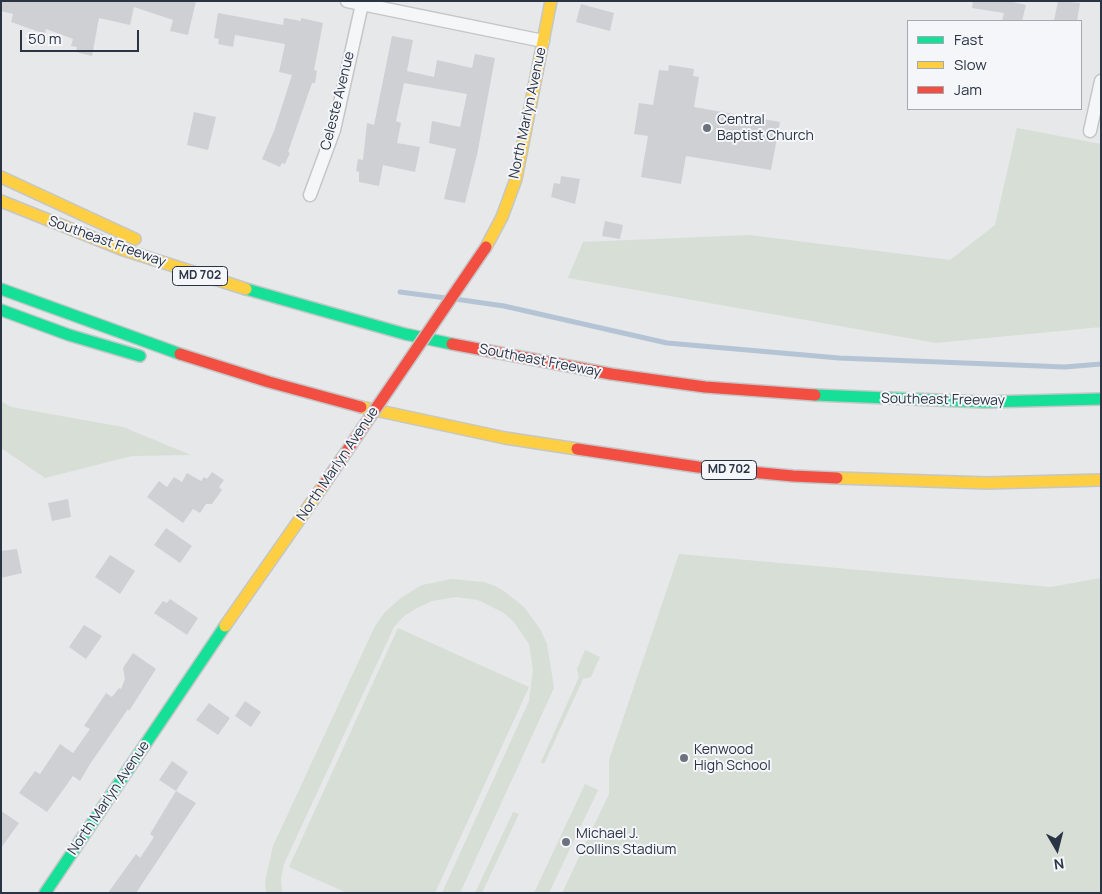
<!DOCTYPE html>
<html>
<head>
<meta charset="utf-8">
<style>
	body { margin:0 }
	#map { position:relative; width:1102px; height:894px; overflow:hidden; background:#e6e8ea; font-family:Manrope,sans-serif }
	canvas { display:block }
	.frame { position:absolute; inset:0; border:2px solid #2b3445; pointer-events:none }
	.legend { position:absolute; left:907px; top:20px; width:175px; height:90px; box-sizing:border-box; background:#f4f6f9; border:1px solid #a4a8b1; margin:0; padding:6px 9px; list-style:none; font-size:15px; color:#2b3445 }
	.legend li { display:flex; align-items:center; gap:10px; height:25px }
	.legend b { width:25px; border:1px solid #a4a8b1 }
	.north { position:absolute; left:1032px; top:824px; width:50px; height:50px; -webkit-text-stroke:4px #f4f6f9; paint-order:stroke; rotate:172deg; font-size:14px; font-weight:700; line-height:20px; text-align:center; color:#2b3445 }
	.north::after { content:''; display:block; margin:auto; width:18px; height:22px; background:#2b3445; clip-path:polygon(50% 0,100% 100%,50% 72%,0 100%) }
	.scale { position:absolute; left:20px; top:30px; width:119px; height:22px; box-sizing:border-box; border:2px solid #2b3445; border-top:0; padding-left:6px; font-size:15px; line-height:18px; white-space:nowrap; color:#2b3445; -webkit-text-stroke:4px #f4f6f9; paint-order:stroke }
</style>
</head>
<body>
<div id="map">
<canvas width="1102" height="894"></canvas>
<div class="frame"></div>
<ul class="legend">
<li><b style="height:6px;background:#16e098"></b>Fast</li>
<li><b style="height:6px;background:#ffcf43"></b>Slow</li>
<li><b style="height:6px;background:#f24e42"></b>Jam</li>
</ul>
<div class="north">N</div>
<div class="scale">50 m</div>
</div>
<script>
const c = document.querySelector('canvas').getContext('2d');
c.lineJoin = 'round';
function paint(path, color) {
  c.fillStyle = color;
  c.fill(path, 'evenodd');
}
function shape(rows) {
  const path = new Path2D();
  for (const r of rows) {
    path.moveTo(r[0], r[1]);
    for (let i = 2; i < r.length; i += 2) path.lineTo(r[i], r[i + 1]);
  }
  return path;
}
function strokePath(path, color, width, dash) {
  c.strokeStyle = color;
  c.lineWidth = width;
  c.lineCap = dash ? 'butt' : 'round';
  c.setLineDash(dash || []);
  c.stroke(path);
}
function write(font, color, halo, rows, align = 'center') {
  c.font = font + ' Manrope,sans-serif';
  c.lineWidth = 4;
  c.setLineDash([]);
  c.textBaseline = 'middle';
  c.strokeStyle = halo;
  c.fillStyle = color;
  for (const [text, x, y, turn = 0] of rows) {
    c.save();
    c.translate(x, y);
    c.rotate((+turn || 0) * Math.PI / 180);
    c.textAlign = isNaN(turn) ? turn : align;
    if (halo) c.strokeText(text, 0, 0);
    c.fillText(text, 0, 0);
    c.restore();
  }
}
paint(shape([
	[1017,128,1101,144,1101,327,936,343,568,278,583,242,749,235,950,260,995,225],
	[1,401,11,407,123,427,191,455,132,456,45,478,1,448],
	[679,554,1051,587,1101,578,1101,893,562,893,609,794,609,760],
	[452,579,484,582,495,586,504,591,524,607,540,629,547,644,554,688,460,893,442,893,529,701,533,670,529,644,514,622,504,613,478,600,456,597,432,601,417,608,404,616,394,627,284,864,281,879,282,893,266,893,265,882,273,846,375,626,385,612,402,597,422,585],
	[398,628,529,687,435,893,347,893,289,867],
	[585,650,600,657,591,677,583,679,544,764,541,762,579,677,577,669],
	[585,784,598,790,549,893,534,893],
	[513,812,519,814,482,893,475,893]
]), '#d6ded6');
strokePath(shape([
	[400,292,446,298],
	[455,299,504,306,667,343,839,358,1065,367,1101,364]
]), '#b4c4d5', 5);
paint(shape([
	[1,1,196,1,188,35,170,31,173,20,134,7,130,25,99,18,92,56,76,52,77,47,71,46,73,39,46,29,45,34,11,22,13,14,1,11],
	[973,1,1008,1,1026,5,1022,21,1002,21,1004,13,972,8],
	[1058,1,1080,3,1077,21,1054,21],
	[581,4,614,13,610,31,576,22],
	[218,13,283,25,284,18,301,21,301,18,323,23,314,70,317,71,315,83,312,83,288,152,290,153,285,164,282,163,280,167,262,159,274,131,292,75,279,72,285,44,235,35,233,47,218,44,219,39,214,38],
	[392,36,413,40,407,71,434,77,437,60,472,68,475,54,495,58,477,155,465,203,444,199,456,149,429,143,432,121,460,127,467,94,404,83,396,121,401,123,397,143,420,147,415,172,383,165,379,186,359,182,359,172,356,171,358,159,363,160,367,123,374,125],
	[669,65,694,69,693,76,699,77,694,107,780,122,771,170,686,156,681,184,641,177,648,136,634,134,639,103,653,105,659,70,668,71],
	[194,112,216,117,208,150,187,145],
	[561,176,580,179,575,204,551,197,554,183,560,184],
	[605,221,623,225,620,239,602,236],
	[212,472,224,480,219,487,222,490,212,504,206,504,200,513,193,509,183,523,147,497,159,481,167,487,174,477,182,482,187,473,201,481,204,477,207,479],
	[68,499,71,517,52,521,48,503],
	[166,528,192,546,180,563,154,545],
	[17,549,22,573,1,578,1,551],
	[110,555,135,571,120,594,95,577],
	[170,599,198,618,187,635,154,613,163,601,167,603],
	[84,625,102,636,86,659,69,647],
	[133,653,156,669,129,711,128,709,90,764,80,781,73,776,47,812,19,793,35,771,40,774,60,744,73,753,90,729,84,726,106,693,112,697,119,688,121,689,125,679,123,668],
	[245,701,261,712,251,727,235,716],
	[209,703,230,718,218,735,196,720],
	[172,761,188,772,176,791,159,780],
	[176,791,196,803,136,893,108,893,136,854,140,858,154,837,150,834],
	[1,811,19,823,1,848]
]), '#ced0d3');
const street = shape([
	[347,1,543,41],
	[1090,131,1101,81],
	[310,195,334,130,362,4]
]);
const fast = shape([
	[1,289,180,354],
	[246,289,405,334,452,344],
	[1,310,69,335,140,356],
	[815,395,985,402,1101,399],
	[45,893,225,626]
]);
const slow = shape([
	[1,177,135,239],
	[1,201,121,249,246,289],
	[486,247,502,217,516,179,551,1],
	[361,407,505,438,577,449],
	[837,478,987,483,1101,480],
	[225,626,323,486]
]);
const jam = shape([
	[452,344,611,374,705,387,815,395],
	[180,354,269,382,361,407],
	[577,449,698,467,793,476,837,478]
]);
strokePath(street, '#c4c6c8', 15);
strokePath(fast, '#c4c6c8', 14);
strokePath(slow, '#c4c6c8', 14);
strokePath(jam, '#c4c6c8', 14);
strokePath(street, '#f5f6f7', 12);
strokePath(fast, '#16e098', 11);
strokePath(slow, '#ffcf43', 11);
strokePath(jam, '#f24e42', 11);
const jamBridge = shape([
	[323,486,486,247]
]);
strokePath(jamBridge, '#c4c6c8', 14, []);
strokePath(jamBridge, '#f24e42', 11);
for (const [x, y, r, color] of [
	[707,128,5,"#6c737f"],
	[684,758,5,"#6c737f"],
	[566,842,5,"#6c737f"]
]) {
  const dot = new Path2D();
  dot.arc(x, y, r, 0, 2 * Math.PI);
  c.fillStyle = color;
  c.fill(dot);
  strokePath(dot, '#f4f6f9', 2);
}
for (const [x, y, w] of [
	[200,276,55],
	[729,470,55]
]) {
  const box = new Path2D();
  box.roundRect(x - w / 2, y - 9.5, w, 19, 4);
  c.fillStyle = '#f4f6f9';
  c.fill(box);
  strokePath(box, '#2b3445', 1);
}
write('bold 12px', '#2b3445', null, [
	["MD 702",200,276],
	["MD 702",729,470]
]);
write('14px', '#2b3445', '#f4f6f9', [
	["Celeste Avenue",338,101,-76],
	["North Marlyn Avenue",528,113,-78],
	["Southeast Freeway",107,242,20],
	["Southeast Freeway",540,361,11],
	["Southeast Freeway",943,400,1],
	["North Marlyn Avenue",338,464,-56],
	["North Marlyn Avenue",109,798,-56]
]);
write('14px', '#2b3445', '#f4f6f9', [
	["Central",717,120],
	["Baptist Church",717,136],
	["Kenwood",694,750],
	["High School",694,766],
	["Michael J.",576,834],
	["Collins Stadium",576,850]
], 'left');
</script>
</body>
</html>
